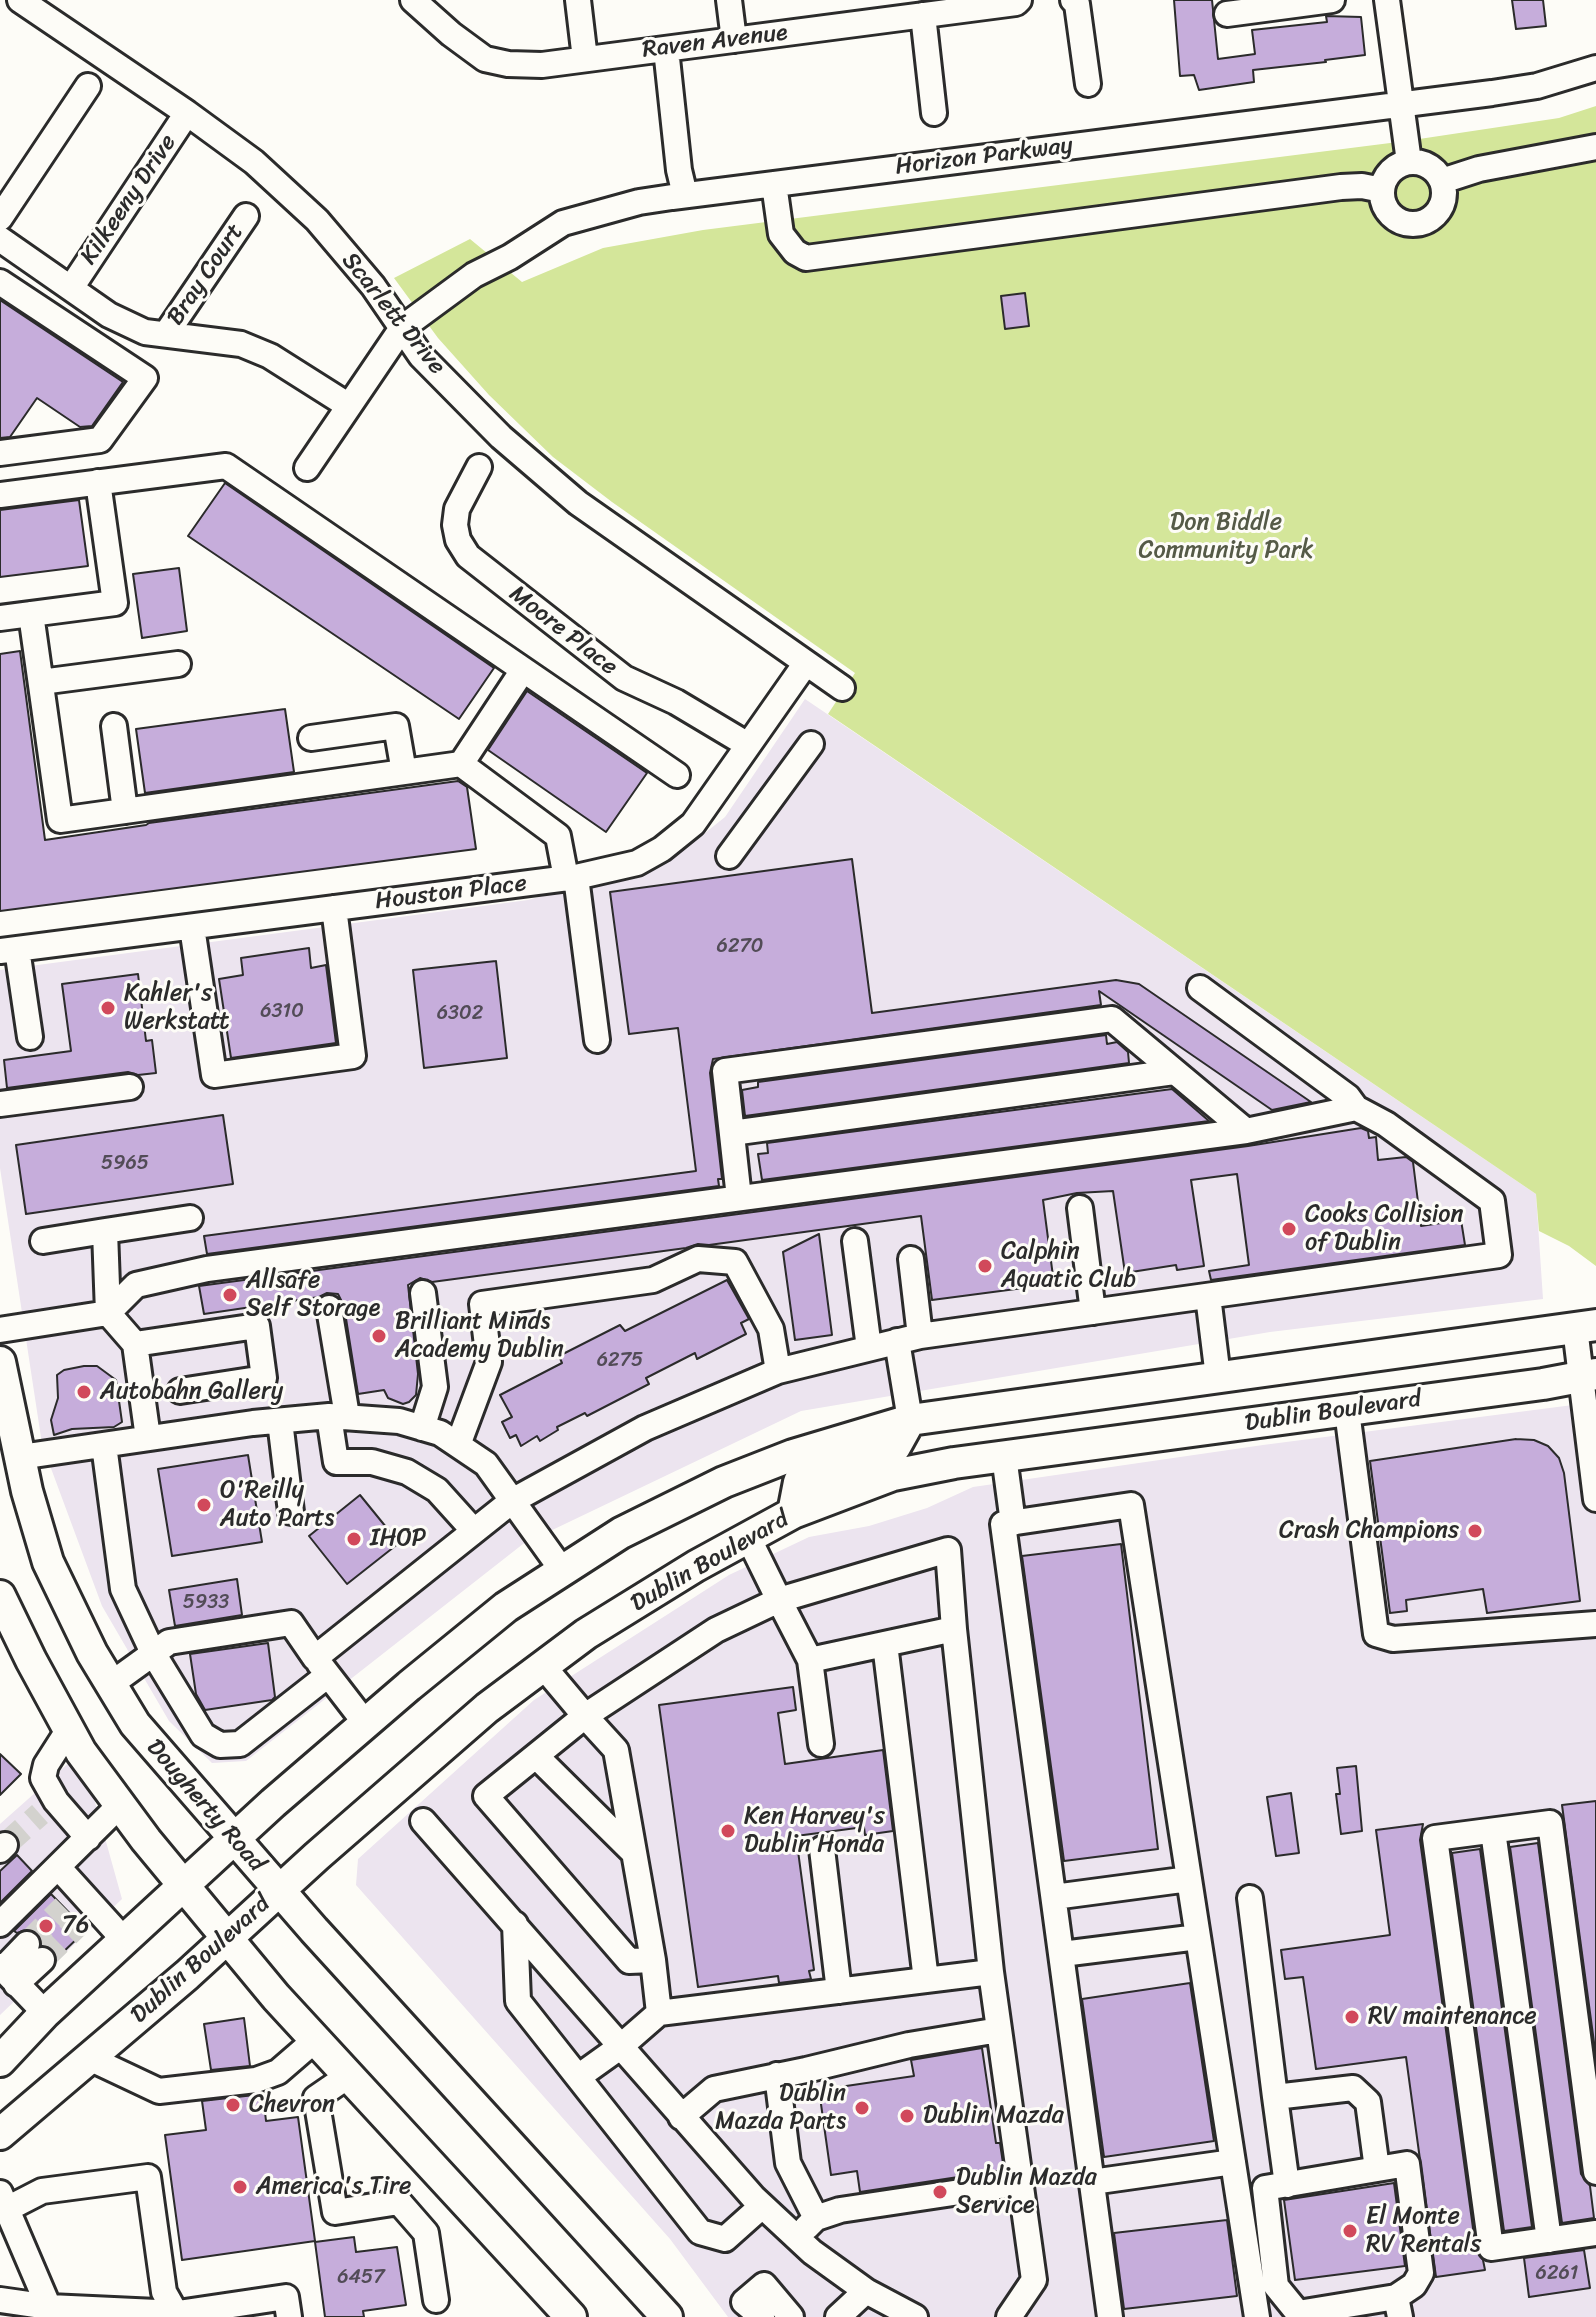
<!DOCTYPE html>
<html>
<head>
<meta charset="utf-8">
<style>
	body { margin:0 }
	canvas { display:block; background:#fdfcf7 }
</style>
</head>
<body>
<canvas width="1596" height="2317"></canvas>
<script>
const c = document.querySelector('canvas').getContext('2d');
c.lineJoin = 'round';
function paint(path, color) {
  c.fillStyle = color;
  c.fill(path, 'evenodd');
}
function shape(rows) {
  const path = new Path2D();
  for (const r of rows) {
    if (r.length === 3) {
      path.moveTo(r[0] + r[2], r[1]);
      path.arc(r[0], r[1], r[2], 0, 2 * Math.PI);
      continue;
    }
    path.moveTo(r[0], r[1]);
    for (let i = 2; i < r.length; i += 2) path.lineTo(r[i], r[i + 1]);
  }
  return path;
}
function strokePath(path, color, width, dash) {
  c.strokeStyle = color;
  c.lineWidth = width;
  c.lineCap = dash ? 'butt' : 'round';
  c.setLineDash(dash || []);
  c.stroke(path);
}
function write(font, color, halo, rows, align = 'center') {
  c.font = font + ' Sriracha,sans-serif';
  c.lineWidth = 6;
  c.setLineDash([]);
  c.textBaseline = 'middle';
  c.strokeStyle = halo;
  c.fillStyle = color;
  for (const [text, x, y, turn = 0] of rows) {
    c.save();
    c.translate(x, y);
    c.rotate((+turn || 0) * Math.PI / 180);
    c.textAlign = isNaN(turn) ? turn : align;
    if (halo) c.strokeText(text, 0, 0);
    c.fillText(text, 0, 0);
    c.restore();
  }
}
paint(shape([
	[805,699,1536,1194,1543,1299,1270,1332,801,1411,523,1544,246,1761,212,1763,169,1721,102,1606,42,1444,0,1168,0,970,528,900,670,861,725,817],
	[1596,1402,1596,2317,728,2317,670,2239,356,1885,358,1859,534,1700,729,1575,809,1537,869,1526,927,1508,973,1487,1263,1445],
	[81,1752,122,1899,0,2015,0,1824]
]), '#ece4ef');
paint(shape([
	[1596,106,1596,1266,1569,1246,1539,1231,1536,1194,828,714,855,673,612,502,553,457,489,395,438,338,394,278,470,239,522,282,603,248,703,230,1406,141,1559,118]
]), '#d4e69a');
const building = shape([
	[1174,0,1212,0,1218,59,1255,54,1252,30,1327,22,1326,16,1361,17,1365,55,1325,60,1326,62,1253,70,1254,82,1199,90,1194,75,1180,76,1174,0],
	[1512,0,1543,0,1546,26,1516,29,1512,0],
	[1025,293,1029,326,1005,329,1001,296,1025,293],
	[0,300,123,382,92,426,80,427,37,398,10,437,0,438,0,300],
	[225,483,494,668,459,719,188,536,225,483],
	[79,500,88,566,0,577,0,510,79,500],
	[179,568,187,631,142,638,133,574,179,568],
	[20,651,45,840,146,825,149,823,458,781,467,787,476,849,0,911,0,654,20,651],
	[527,691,647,773,606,832,488,750,527,691],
	[285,709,294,772,145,793,136,729,285,709],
	[852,859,872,1013,1116,980,1139,984,1311,1102,1272,1110,1099,991,1101,1005,713,1059,710,1073,722,1179,718,1179,719,1186,207,1254,204,1236,696,1171,678,1028,629,1034,610,892,852,859],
	[309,948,311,968,326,965,336,1043,231,1058,219,979,243,975,241,958,309,948],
	[496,961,507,1058,424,1068,413,970,496,961],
	[138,974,146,1041,152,1040,156,1073,138,1075,128,1072,7,1088,4,1060,71,1051,62,984,138,974],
	[1106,1035,1107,1044,1117,1042,1128,1052,1129,1063,745,1116,742,1090,758,1087,758,1082,1106,1035],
	[1172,1089,1209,1121,762,1180,758,1154,768,1153,767,1143,1172,1089],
	[223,1115,233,1184,26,1214,16,1145,223,1115],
	[1361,1128,1368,1131,1369,1138,1376,1137,1378,1160,1406,1157,1413,1162,1421,1226,1461,1220,1465,1245,1211,1280,1209,1271,1249,1265,1237,1174,1191,1180,1204,1266,1177,1270,1176,1265,1125,1273,1113,1191,1077,1193,1043,1200,1054,1284,932,1300,921,1216,709,1245,698,1244,686,1248,432,1282,420,1278,408,1285,418,1374,416,1395,409,1402,403,1404,388,1398,384,1390,358,1394,344,1306,338,1294,327,1293,319,1297,204,1314,199,1286,1248,1146,1361,1128],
	[819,1234,832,1335,795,1340,783,1252,819,1234],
	[727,1280,749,1319,741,1323,746,1334,697,1359,695,1353,646,1378,649,1384,587,1416,585,1413,557,1427,558,1430,540,1441,537,1436,521,1446,516,1435,510,1438,502,1422,512,1417,500,1395,562,1363,559,1356,620,1325,625,1331,727,1280],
	[84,1366,97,1366,116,1380,122,1422,114,1427,72,1429,54,1435,51,1420,58,1398,57,1375,64,1370,84,1366],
	[1516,1439,1534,1440,1548,1446,1559,1458,1564,1473,1580,1601,1487,1613,1483,1589,1406,1600,1407,1611,1390,1613,1370,1461,1516,1439],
	[248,1455,262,1542,172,1556,158,1469,248,1455],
	[360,1495,399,1543,347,1584,309,1536,360,1495],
	[1121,1544,1158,1849,1064,1861,1022,1556,1121,1544],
	[237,1579,242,1615,175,1626,169,1590,237,1579],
	[268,1643,275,1697,272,1700,205,1710,196,1694,190,1654,268,1643],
	[793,1687,796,1710,778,1713,785,1764,883,1750,893,1831,865,1835,864,1827,796,1836,814,1970,809,1971,811,1979,779,1983,778,1976,698,1987,659,1705,793,1687],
	[0,1754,21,1774,0,1795,0,1754],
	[1356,1766,1362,1831,1341,1834,1336,1794,1340,1794,1337,1768,1356,1766],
	[1291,1793,1299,1853,1276,1856,1267,1797,1291,1793],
	[1596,1801,1596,2057,1562,1805,1596,1801],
	[1423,1824,1420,1840,1476,2250,1483,2260,1485,2270,1436,2277,1406,2057,1316,2069,1303,1977,1285,1979,1281,1950,1390,1935,1376,1830,1423,1824],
	[1538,1843,1581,2174,1590,2186,1594,2218,1562,2223,1510,1847,1538,1843],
	[1480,1849,1532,2227,1504,2231,1452,1853,1480,1849],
	[17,1855,32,1871,0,1903,0,1871,17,1855],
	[51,1894,86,1930,57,1958,52,1949,42,1945,37,1933,30,1929,17,1933,14,1931,51,1894],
	[1190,1983,1214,2141,1104,2157,1082,1999,1190,1983],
	[244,2018,250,2066,211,2070,204,2024,244,2018],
	[982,2048,996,2143,1000,2143,1004,2170,860,2192,857,2171,831,2175,819,2090,914,2076,911,2060,982,2048],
	[263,2094,266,2121,298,2117,315,2241,182,2260,165,2135,206,2130,202,2101,263,2094],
	[1394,2183,1405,2266,1295,2280,1284,2200,1394,2183],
	[1227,2220,1237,2296,1124,2309,1114,2233,1227,2220],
	[354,2237,356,2252,397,2247,406,2305,363,2311,364,2317,325,2317,315,2242,354,2237],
	[1584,2250,1590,2288,1529,2297,1524,2258,1584,2250]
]);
paint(building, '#c6addb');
strokePath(building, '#2b2b2b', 2);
strokePath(shape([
	[5,1845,40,1814],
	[27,1944,64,1907],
	[42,1960,80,1923]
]), '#d3d2ce', 24, [24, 12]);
const minor = shape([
	[20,0,187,113,254,162,317,220,373,286,421,356,501,437,578,503,842,688],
	[413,0,451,34,485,59,508,64,542,65,1016,3,1019,0],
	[578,0,585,59],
	[729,0,734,40],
	[1073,0,1077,4,1088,84],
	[1387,0,1409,162],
	[1227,14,1332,0],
	[923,15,934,113],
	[666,49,679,170,685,195],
	[1413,193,31],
	[1442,181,1479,169,1596,147],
	[774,184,781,234,795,252,806,258,1341,187,1362,186,1382,190],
	[0,218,88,86],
	[0,239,109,315,145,332,241,344,270,356,349,406],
	[0,282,145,378,100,440,0,453],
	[71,288,187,113],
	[166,334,246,216],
	[479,467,457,509,455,525,458,540,468,556,624,678,676,702,748,745],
	[307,468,402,328,474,275,510,257,563,223,639,202,672,197,1492,93,1537,86,1596,68],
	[0,495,226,466,677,775],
	[31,614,60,820,404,772,396,726,311,738],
	[0,618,115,603,98,482],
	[41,682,178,664],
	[114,726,125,811],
	[461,764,523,670],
	[404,772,461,764,558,836,566,878],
	[729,856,811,744],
	[576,877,597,1040],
	[192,927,214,1075,353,1056,334,908],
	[17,949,30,1037],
	[0,951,576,877,637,863,662,849,693,824,806,663],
	[1200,988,1348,1097,1356,1108],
	[0,1104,130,1087],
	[732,1133,1174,1072],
	[739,1198,725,1071,1112,1019,1246,1131],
	[1080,1208,1093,1312],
	[43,1241,105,1231],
	[855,1241,869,1348],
	[911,1259,920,1336],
	[1208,1296,1218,1377],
	[329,1308,347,1416],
	[108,1313,136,1285,207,1269,1246,1131,1356,1108,1386,1124,1492,1201,1499,1255,920,1336,778,1371,645,1428,512,1501,315,1658,291,1623,169,1642,111,1684],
	[1575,1328,1596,1499],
	[0,1330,108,1313],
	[897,1341,910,1420],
	[135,1344,257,1326,264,1378,180,1391],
	[1347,1411,1376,1634,1393,1639,1596,1624],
	[329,1416,336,1462,372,1462,407,1472,437,1490,474,1531],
	[280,1421,291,1512],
	[422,1428,435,1387,423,1293],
	[148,1438,135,1344,108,1313,105,1231,190,1218],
	[104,1445,123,1589,153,1653,203,1735,220,1745,240,1744,328,1675],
	[458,1445,489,1362,482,1304,653,1280,698,1259,735,1262,771,1329,778,1371],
	[1004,1456,1013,1523],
	[20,1457,253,1423,329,1416,399,1421,440,1433,486,1464,562,1570],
	[810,1660,821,1744],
	[319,1663,366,1724],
	[543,1666,585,1716,486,1796,629,1961,653,1960,616,1750,585,1716,716,1630,779,1600,948,1550,954,1629,810,1660,779,1600,748,1537],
	[69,1729,46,1765,43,1778,56,1801,88,1838],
	[536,1756,634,1853],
	[423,1821,753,2197,812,2252,866,2291,915,2317],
	[1493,1831,1549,2240],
	[822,1849,839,1991],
	[0,1850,5,1845],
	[58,1867,125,1941],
	[1054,1897,1189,1879],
	[1250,1898,1275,2097],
	[0,1924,120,1805],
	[515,1924,518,2001,700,2232,725,2239,762,2206],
	[1062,1954,1198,1937],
	[653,1960,659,2013],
	[0,1966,45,2013],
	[3,1969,27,1944],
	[991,1972,1034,2280,1009,2317],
	[926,1980,991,1972,954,1629],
	[16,1984,42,1960],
	[89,2058,159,2091,256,2080,278,2072,315,2040],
	[777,2075,788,2163,816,2218,807,2227],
	[348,2076,316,2098,335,2212,399,2202,426,2233,436,2300],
	[578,2077,620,2047,659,2013,926,1980,885,1644],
	[681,2117,714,2089,806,2070,909,2045,999,2030],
	[1596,2172,1550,1823,1435,1838,1491,2248,1596,2233],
	[1092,2182,1233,2162],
	[1287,2185,1275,2097,1353,2088,1368,2102,1377,2169],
	[0,2193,53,2317],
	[7,2209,42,2191,148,2177,164,2292,178,2317],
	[816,2218,840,2210,1020,2183],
	[0,2300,49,2307,178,2313,286,2297,289,2317],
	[1298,2313,1276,2286,1265,2188,1407,2164,1421,2273,1414,2285,1396,2297],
	[762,2317,744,2302,764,2285,791,2317],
	[838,2317,866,2291],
	[1110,2317,1003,1524,1131,1505,1257,2317],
	[1299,2317,1298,2313,1396,2297,1400,2317]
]);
const major = shape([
	[0,1362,27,1491,48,1562,92,1653,135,1724,314,1930,667,2317],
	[793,1513,799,1482,895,1447,910,1420],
	[0,1596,31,1660,81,1752,146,1840,276,1997,571,2317],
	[0,2061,45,2013,273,1803,409,1686,506,1607,621,1533,724,1482,793,1455,910,1420,1596,1325],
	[0,2134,187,1975,317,1856,487,1708,586,1634,696,1566,793,1513,893,1475,954,1463,1543,1384,1596,1374]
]);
strokePath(minor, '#2b2b2b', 30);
strokePath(major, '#2b2b2b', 36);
strokePath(minor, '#fdfcf7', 24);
strokePath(major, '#fdfcf7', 30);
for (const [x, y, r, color] of [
	[108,1008,8,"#d1495b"],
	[1289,1229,8,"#d1495b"],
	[985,1266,8,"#d1495b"],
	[230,1295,8,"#d1495b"],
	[379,1336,8,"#d1495b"],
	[84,1392,8,"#d1495b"],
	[204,1505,8,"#d1495b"],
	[1475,1531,8,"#d1495b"],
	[354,1539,8,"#d1495b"],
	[728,1831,8,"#d1495b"],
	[46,1926,8,"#d1495b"],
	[1352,2017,8,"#d1495b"],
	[233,2105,8,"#d1495b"],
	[862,2108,8,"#d1495b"],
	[907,2116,8,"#d1495b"],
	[240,2187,8,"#d1495b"],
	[940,2192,8,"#d1495b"],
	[1350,2231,8,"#d1495b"]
]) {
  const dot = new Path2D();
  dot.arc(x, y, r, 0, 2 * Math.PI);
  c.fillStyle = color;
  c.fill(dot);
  strokePath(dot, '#fdfcf7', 3);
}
write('20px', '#524c57', null, [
	["6270",740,947],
	["6310",282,1012],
	["6302",460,1014],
	["5965",125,1164],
	["6275",620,1361],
	["5933",206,1603],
	["6261",1557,2274],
	["6457",361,2278]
]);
write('24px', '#2b2b2b', '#fdfcf7', [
	["Raven Avenue",715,42,-7],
	["Horizon Parkway",984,157,-7],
	["Kilkeeny Drive",129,200,-56],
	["Bray Court",206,275,-56],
	["Scarlett Drive",393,314,51],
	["Moore Place",563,631,38],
	["Houston Place",451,893,-7],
	["Dublin Boulevard",1333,1412,-8],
	["Dublin Boulevard",710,1562,-30],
	["Dougherty Road",205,1806,49],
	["Dublin Boulevard",201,1960,-42]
]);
write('24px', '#555a47', '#fdfcf7', [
	["Don Biddle",1226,523],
	["Community Park",1226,551]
]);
write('24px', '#2b2b2b', '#fdfcf7', [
	["Kahler's",124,994],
	["Werkstatt",124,1022],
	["Cooks Collision",1305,1215],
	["of Dublin",1305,1243],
	["Calphin",1001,1252],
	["Aquatic Club",1001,1280],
	["Allsafe",246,1281],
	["Self Storage",246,1309],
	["Brilliant Minds",395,1322],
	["Academy Dublin",395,1350],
	["Autobahn Gallery",100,1392],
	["O'Reilly",220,1491],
	["Auto Parts",220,1519],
	["Crash Champions",1459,1531,"right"],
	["IHOP",370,1539],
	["Ken Harvey's",744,1817],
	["Dublin Honda",744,1845],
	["76",62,1926],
	["RV maintenance",1368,2017],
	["Dublin",846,2094,"right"],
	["Mazda Parts",846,2122,"right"],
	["Chevron",249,2105],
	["Dublin Mazda",923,2116],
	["Dublin Mazda",956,2178],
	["Service",956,2206],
	["America's Tire",256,2187],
	["El Monte",1366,2217],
	["RV Rentals",1366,2245]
], 'left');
</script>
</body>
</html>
